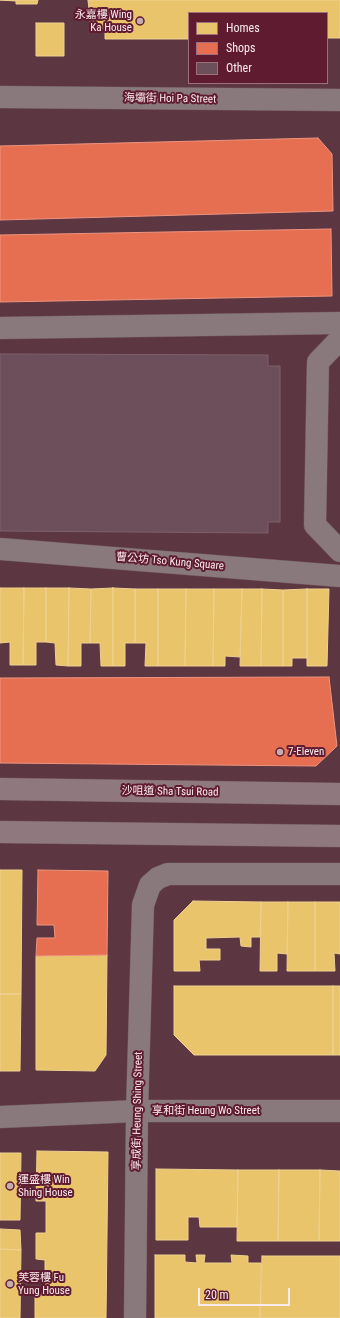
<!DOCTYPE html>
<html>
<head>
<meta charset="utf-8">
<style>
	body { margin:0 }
	#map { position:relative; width:340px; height:1318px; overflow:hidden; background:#5c3641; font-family:"Roboto Condensed",sans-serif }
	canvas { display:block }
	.legend { position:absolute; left:188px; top:12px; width:140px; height:72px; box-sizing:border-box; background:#5f1c30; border:1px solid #9e6f7c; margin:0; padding:5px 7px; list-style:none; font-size:12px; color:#fcebee }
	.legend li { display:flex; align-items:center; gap:8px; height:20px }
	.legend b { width:20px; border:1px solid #9e6f7c }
	.scale { position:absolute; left:198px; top:1288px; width:92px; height:18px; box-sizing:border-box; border:2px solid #fcebee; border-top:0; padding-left:5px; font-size:12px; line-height:14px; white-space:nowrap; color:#fcebee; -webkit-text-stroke:3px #5f1c30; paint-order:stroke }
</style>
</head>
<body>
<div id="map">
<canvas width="340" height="1318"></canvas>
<ul class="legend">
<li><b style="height:11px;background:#e9c46a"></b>Homes</li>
<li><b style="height:11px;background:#e76f51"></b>Shops</li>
<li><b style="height:11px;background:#6d4f5b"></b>Other</li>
</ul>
<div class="scale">20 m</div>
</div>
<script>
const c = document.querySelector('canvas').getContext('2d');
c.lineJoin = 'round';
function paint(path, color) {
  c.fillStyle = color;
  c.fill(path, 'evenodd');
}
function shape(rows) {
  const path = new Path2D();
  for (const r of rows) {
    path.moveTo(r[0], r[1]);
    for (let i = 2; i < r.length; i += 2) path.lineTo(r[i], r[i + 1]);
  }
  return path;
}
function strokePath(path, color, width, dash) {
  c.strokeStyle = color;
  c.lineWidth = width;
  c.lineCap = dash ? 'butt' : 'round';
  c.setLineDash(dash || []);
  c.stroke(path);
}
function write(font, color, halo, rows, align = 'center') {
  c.font = font + ' "Roboto Condensed","Noto Sans TC",sans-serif';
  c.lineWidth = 4;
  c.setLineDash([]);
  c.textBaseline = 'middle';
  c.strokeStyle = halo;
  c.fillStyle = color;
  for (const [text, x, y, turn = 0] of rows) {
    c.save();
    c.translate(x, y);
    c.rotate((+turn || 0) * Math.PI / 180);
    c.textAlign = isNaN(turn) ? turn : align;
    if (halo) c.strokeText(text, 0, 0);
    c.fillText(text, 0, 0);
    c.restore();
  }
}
const homes = shape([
	[0,0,38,0,37,4,16,4,16,1,0,0],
	[88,0,340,0,340,38,327,38,327,13,189,13,189,39,105,39,105,29,91,29,88,0],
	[36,23,64,23,64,56,36,56,36,23],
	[0,588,24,588,23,665,10,665,10,642,0,643,0,588],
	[24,588,46,588,46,642,36,642,36,665,23,665,24,588],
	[46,588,69,588,68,666,56,665,55,643,46,642,46,588],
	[69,588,91,589,90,643,81,643,81,666,68,666,69,588],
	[113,588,135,589,135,643,125,643,125,666,113,666,113,588],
	[113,588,113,666,101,666,100,643,90,643,91,589,113,588],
	[135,589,158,589,158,666,145,666,146,643,135,643,135,589],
	[158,589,186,589,185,666,158,666,158,589],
	[186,589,214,589,213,666,185,666,186,589],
	[214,589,242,589,240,657,225,656,225,666,213,666,214,589],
	[242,589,262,589,261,666,240,666,242,589],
	[262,589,283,590,283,666,261,666,262,589],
	[307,589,329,589,327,666,307,666,307,589],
	[307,589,307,658,292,658,292,666,283,666,283,590,307,589],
	[0,870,22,870,21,994,0,994,0,870],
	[193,901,261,902,260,937,251,937,251,947,241,946,240,937,206,938,206,949,220,949,220,960,199,960,200,971,174,971,174,920,193,901],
	[261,902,288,902,287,954,277,953,277,971,260,971,261,902],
	[288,902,315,902,315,971,287,971,288,902],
	[315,902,340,902,340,954,334,953,335,971,315,971,315,902],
	[107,955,106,1055,95,1071,36,1070,36,956,107,955],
	[174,986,333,986,333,1055,194,1055,174,1035,174,986],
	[333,986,340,986,340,1055,333,1055,333,986],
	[0,994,21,994,20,1071,0,1071,0,994],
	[37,1151,108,1152,106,1318,35,1318,35,1293,45,1293,45,1260,36,1259,36,1233,46,1233,46,1201,36,1201,37,1151],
	[0,1153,21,1153,20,1220,0,1220,0,1153],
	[156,1169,238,1170,237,1227,200,1227,199,1217,188,1217,188,1240,156,1240,156,1169],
	[238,1170,279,1170,278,1241,237,1241,238,1170],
	[279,1170,320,1170,319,1241,278,1241,279,1170],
	[320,1170,340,1171,340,1241,319,1241,320,1170],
	[0,1229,20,1230,21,1250,0,1249,0,1229],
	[0,1249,21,1250,20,1318,0,1318,0,1249],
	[155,1255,185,1255,185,1262,197,1263,196,1255,205,1255,204,1263,232,1263,231,1255,248,1256,248,1263,261,1263,260,1318,155,1318,155,1255],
	[262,1256,340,1256,340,1318,260,1318,262,1256]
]);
paint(homes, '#e9c46a');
strokePath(homes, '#efd092', 1);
const shops = shape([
	[318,138,332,154,333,211,0,220,0,146,318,138],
	[331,229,332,296,0,302,0,235,331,229],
	[329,677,337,746,316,766,0,763,0,678,329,677],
	[38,870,108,871,107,955,36,956,37,938,55,938,54,925,37,925,38,870]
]);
paint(shops, '#e76f51');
strokePath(shops, '#ed9480', 1);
const building = shape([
	[0,354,268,355,268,366,280,366,280,522,268,522,268,533,0,531,0,354]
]);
paint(building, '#6d4f5b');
strokePath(building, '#7e606c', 1);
const pedestrian = shape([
	[0,328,340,323],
	[0,549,340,576],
	[135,1318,137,1111]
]);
const minor = shape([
	[0,97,340,100],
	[340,339,318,362,315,525,340,551],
	[137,1111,143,905,150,885,158,878,168,874,340,874],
	[0,1117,137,1111,340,1111]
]);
const secondary = shape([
	[0,789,340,794],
	[0,832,340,836]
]);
strokePath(pedestrian, '#6f535b', 23);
strokePath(minor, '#6f535b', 23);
strokePath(secondary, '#6f535b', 23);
strokePath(pedestrian, '#89787c', 22);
strokePath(minor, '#89787c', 22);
strokePath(secondary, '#8f797e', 22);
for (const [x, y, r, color] of [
	[140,21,4,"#c4acb1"],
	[280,752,4,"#c4acb1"],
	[10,1186,4,"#c4acb1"],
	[10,1284,4,"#c4acb1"]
]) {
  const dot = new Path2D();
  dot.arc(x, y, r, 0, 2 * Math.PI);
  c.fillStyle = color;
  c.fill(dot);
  strokePath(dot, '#5f1c30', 1.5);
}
write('11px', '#fcebee', '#5f1c30', [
	["永嘉樓 Wing",132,15,"right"],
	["Ka House",132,28,"right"],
	["7-Eleven",288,752],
	["運盛樓 Win",18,1180],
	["Shing House",18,1193],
	["芙蓉樓 Fu",18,1278],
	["Yung House",18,1291]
], 'left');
write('11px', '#fcebee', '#5f1c30', [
	["海壩街 Hoi Pa Street",170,99,1],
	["曹公坊 Tso Kung Square",170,562,5],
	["沙咀道 Sha Tsui Road",170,792,1],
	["享成街 Heung Shing Street",138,1111,-89],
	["享和街 Heung Wo Street",206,1111]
]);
</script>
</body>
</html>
